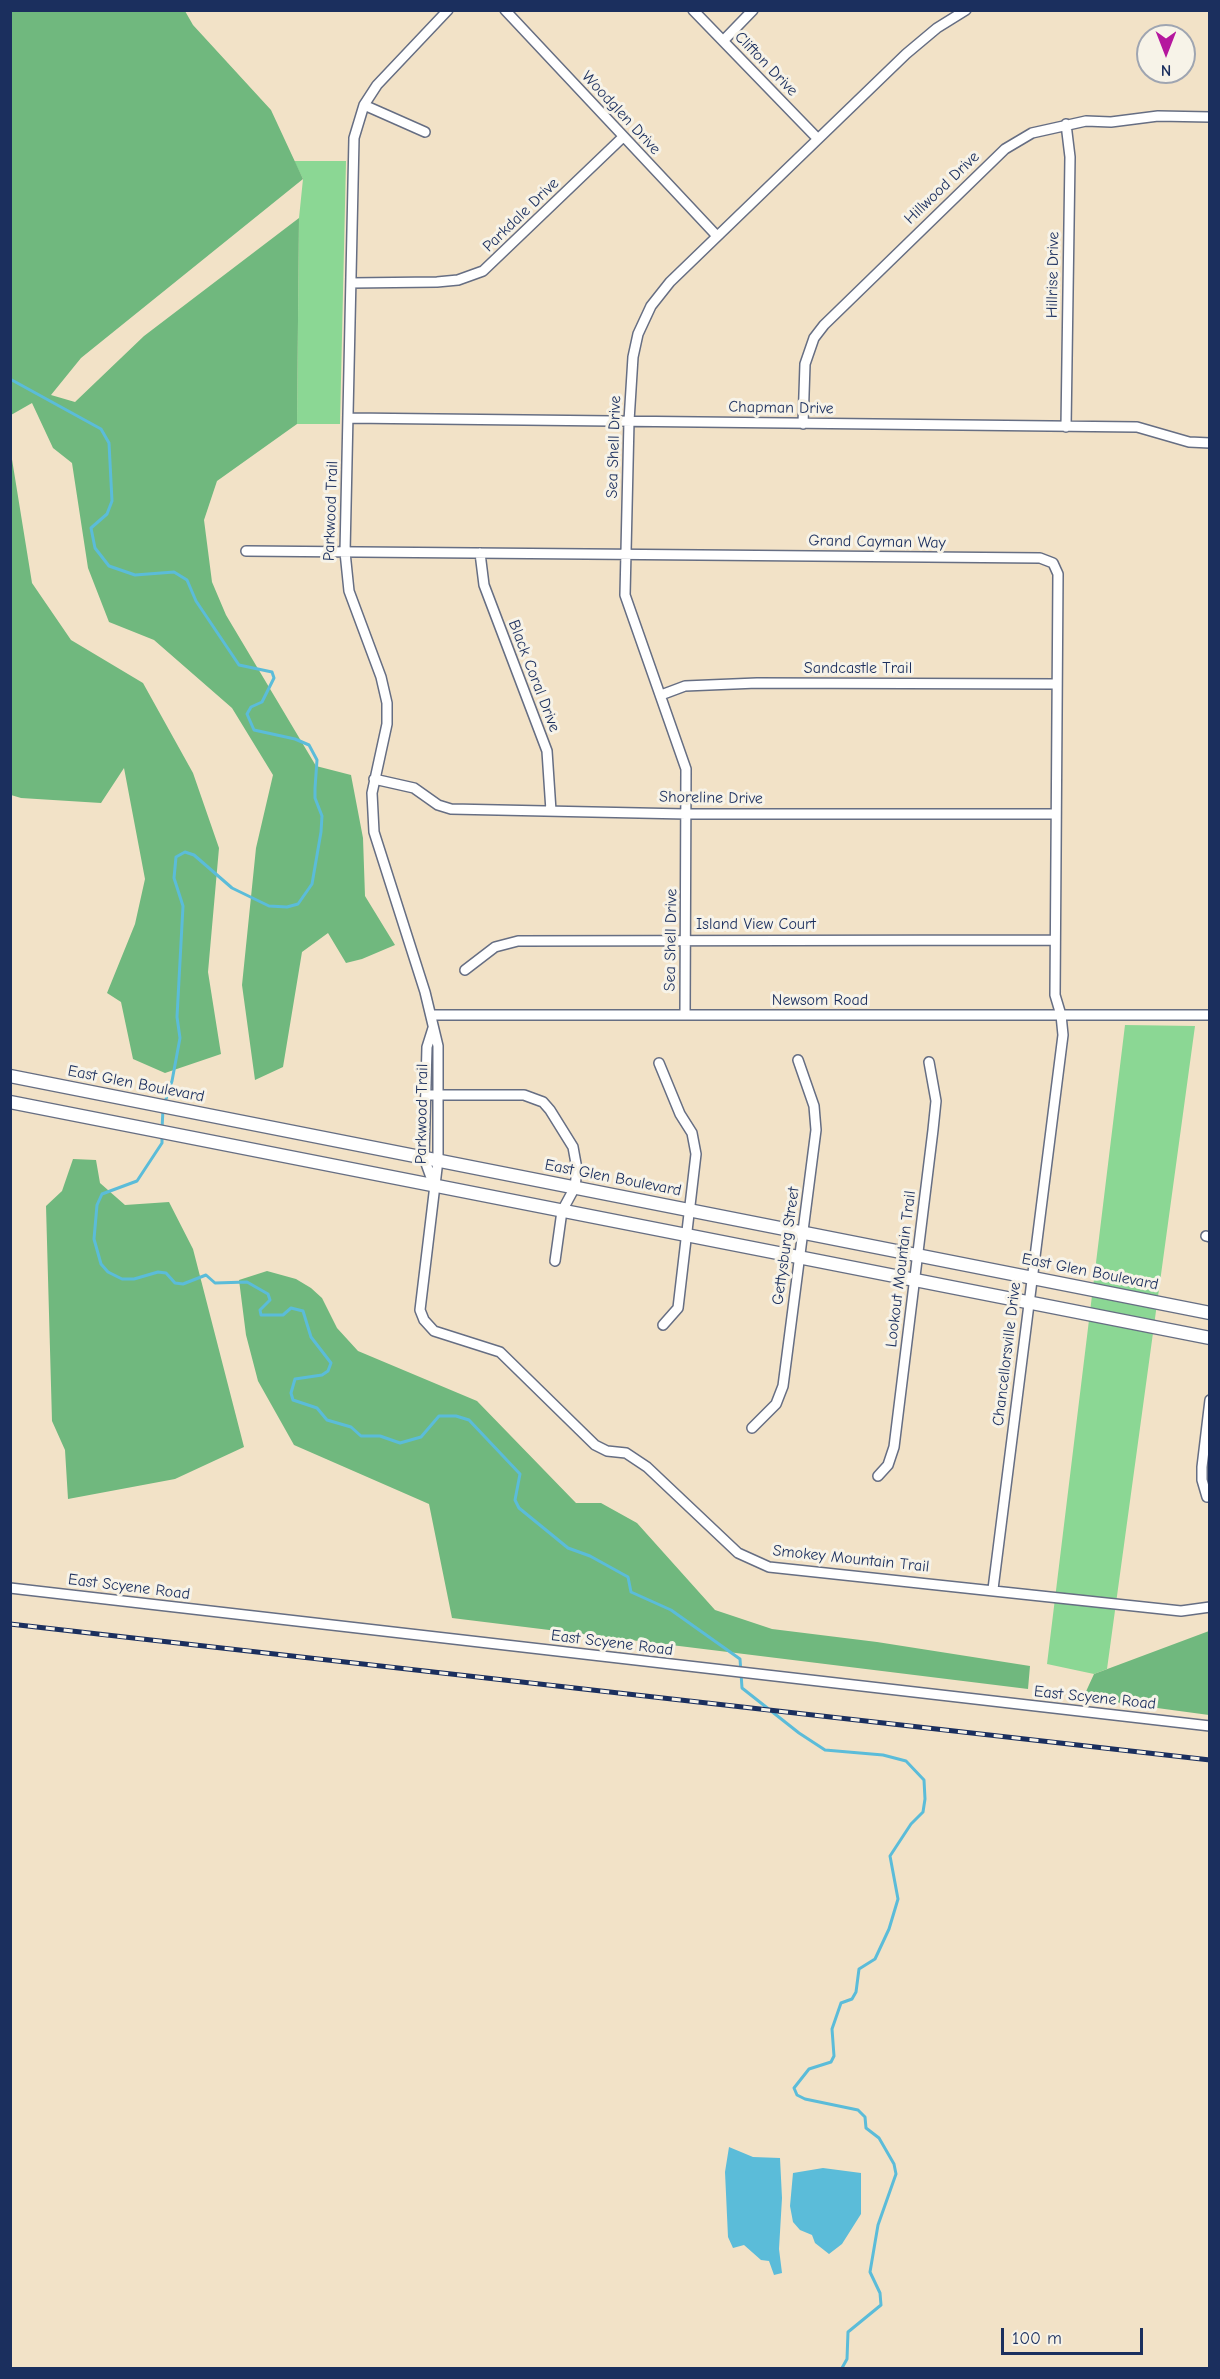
<!DOCTYPE html>
<html>
<head>
<meta charset="utf-8">
<style>
	body { margin:0 }
	#map { position:relative; width:1220px; height:2379px; overflow:hidden; background:#f2e2c7; font-family:"Comic Neue",sans-serif }
	canvas { display:block }
	.frame { position:absolute; inset:0; border:12px solid #1b2f5e; pointer-events:none }
	.north { position:absolute; left:1136px; top:24px; width:60px; height:60px; box-sizing:border-box; background:#f7f3e8; border:2px solid #9fa5b1; border-radius:50%; rotate:180deg; font-size:16px; font-weight:700; line-height:24px; text-align:center; color:#1b2f5e }
	.north::after { content:''; display:block; margin:auto; width:21px; height:27px; background:#b5179e; clip-path:polygon(50% 0,100% 100%,50% 72%,0 100%) }
	.scale { position:absolute; left:1001px; top:2328px; width:142px; height:27px; box-sizing:border-box; border:3px solid #1b2f5e; border-top:0; padding-left:8px; font-size:18px; line-height:21px; white-space:nowrap; color:#1b2f5e; -webkit-text-stroke:4px #f7f3e8; paint-order:stroke }
</style>
</head>
<body>
<div id="map">
<canvas width="1220" height="2379"></canvas>
<div class="frame"></div>
<div class="north">N</div>
<div class="scale">100 m</div>
</div>
<script>
const c = document.querySelector('canvas').getContext('2d');
c.lineJoin = 'round';
function paint(path, color) {
  c.fillStyle = color;
  c.fill(path, 'evenodd');
}
function shape(rows) {
  const path = new Path2D();
  for (const r of rows) {
    path.moveTo(r[0], r[1]);
    for (let i = 2; i < r.length; i += 2) path.lineTo(r[i], r[i + 1]);
  }
  return path;
}
function strokePath(path, color, width, dash) {
  c.strokeStyle = color;
  c.lineWidth = width;
  c.lineCap = dash ? 'butt' : 'round';
  c.setLineDash(dash || []);
  c.stroke(path);
}
function write(font, color, halo, rows, align = 'center') {
  c.font = font + ' "Comic Neue",sans-serif';
  c.lineWidth = 6;
  c.setLineDash([]);
  c.textBaseline = 'middle';
  c.strokeStyle = halo;
  c.fillStyle = color;
  for (const [text, x, y, turn = 0] of rows) {
    c.save();
    c.translate(x, y);
    c.rotate((+turn || 0) * Math.PI / 180);
    c.textAlign = isNaN(turn) ? turn : align;
    if (halo) c.strokeText(text, 0, 0);
    c.fillText(text, 0, 0);
    c.restore();
  }
}
paint(shape([
	[294,161,346,161,340,424,297,424,299,218,303,179],
	[1125,1025,1195,1026,1107,1669,1094,1674,1047,1664]
]), '#8bd794');
paint(shape([
	[10,11,185,11,193,25,271,110,303,179,81,358,51,395,75,402,144,336,299,218,297,424,217,481,204,520,212,582,226,615,316,766,351,775,363,838,365,896,395,945,362,959,346,963,328,933,302,952,283,1067,255,1080,242,985,256,848,273,775,232,708,154,640,109,622,88,568,72,463,53,448,32,403,11,415],
	[10,447,32,583,71,640,143,683,193,773,219,848,208,972,221,1054,165,1073,133,1059,121,1002,107,993,135,924,145,879,124,768,101,803,21,798,11,795],
	[73,1159,96,1160,100,1183,125,1205,169,1202,193,1249,244,1447,175,1479,68,1499,65,1450,52,1421,46,1206,62,1191],
	[267,1271,296,1279,311,1288,322,1298,337,1328,358,1351,477,1401,576,1503,601,1503,637,1523,715,1610,772,1629,877,1642,1030,1666,1028,1689,452,1618,429,1504,294,1445,258,1381,246,1335,239,1280],
	[1209,1631,1209,1715,1083,1698,1094,1674]
]), '#70b87e');
paint(shape([
	[729,2147,753,2157,780,2158,782,2198,779,2249,782,2273,774,2275,769,2261,761,2260,744,2245,733,2248,728,2237,725,2172],
	[823,2168,861,2173,861,2214,842,2244,829,2254,815,2243,812,2235,800,2230,793,2222,790,2206,793,2173]
]), '#5bbcd9');
strokePath(shape([
	[10,379,101,429,109,443,112,501,107,514,91,528,95,548,109,566,135,575,174,572,187,580,196,601,239,665,272,672,274,678,262,702,251,707,247,714,254,730,295,739,309,745,317,760,315,788,315,798,322,816,321,832,312,884,298,904,287,907,269,906,232,888,194,855,185,852,176,857,174,878,183,906,177,1017,180,1038,172,1081,165,1102],
	[162,1129,163,1109],
	[162,1135,162,1143,137,1181,102,1194,97,1205,94,1239,101,1264,108,1272,122,1279,134,1279,158,1272,166,1273,175,1283,183,1284,206,1275,215,1283,247,1282,268,1294,270,1300,260,1310,261,1315,283,1315,291,1308,303,1311,311,1337,331,1363,328,1371,322,1375,295,1379,291,1393,293,1400,317,1408,327,1420,351,1427,361,1436,380,1436,400,1443,421,1437,439,1416,456,1416,469,1420,520,1474,515,1500,519,1508,568,1548,590,1556,628,1577,631,1592,671,1610,740,1659,742,1688,799,1733,825,1750,883,1755,906,1761,924,1780,925,1799,923,1812,911,1824,890,1856,898,1899,889,1929,875,1959,859,1969,856,1992,852,1999,841,2003,832,2029,834,2056,831,2062,809,2069,794,2088,797,2095,805,2099,858,2110,865,2117,866,2128,879,2138,894,2164,896,2174,878,2225,870,2272,880,2293,881,2305,848,2332,847,2359,842,2368]
]), '#5bbcd9', 3);
const minor = shape([
	[448,10,377,85,364,105,354,138,345,552,349,591,381,677,387,703,387,724,372,793,374,832,425,992,438,1046,438,1160,420,1310,424,1320,434,1331,500,1352,595,1445,607,1451,626,1453,647,1467,738,1553,769,1567,1181,1611,1210,1607],
	[505,10,717,236],
	[693,10,818,139],
	[723,41,753,10],
	[364,105,425,132],
	[1066,124,1070,157,1066,427],
	[351,283,437,282,458,280,483,271,623,137],
	[349,418,1137,427,1189,442,1210,443],
	[803,424,805,364,814,338,824,325,1005,149,1032,133,1086,121,1111,122,1158,116,1210,117],
	[246,551,1040,558,1053,563,1058,574,1055,995,1061,1015,1063,1035,993,1589],
	[480,553,484,585,547,751,551,811],
	[661,695,685,686,757,683,1056,684],
	[374,779,414,788,438,805,451,809,686,814,1056,814],
	[465,970,495,947,518,941,1055,940],
	[685,1014,686,769,625,595,629,421,633,357,638,334,651,306,670,282,906,54,937,28,966,10],
	[431,1015,1210,1015],
	[433,1028,427,1047,424,1158,433,1183],
	[659,1063,680,1114,692,1133,696,1154,678,1308,663,1325],
	[426,1095,524,1095,543,1102,550,1110,573,1147,577,1169,575,1187,562,1211,555,1261],
	[1206,1236,1210,1237],
	[752,1428,776,1404,783,1386,816,1130,814,1106,798,1060],
	[878,1476,888,1465,894,1447,933,1130,936,1101,929,1062],
	[1207,1497,1202,1480,1202,1467,1210,1400],
	[10,1588,1210,1726]
]);
const major = shape([
	[10,1076,1210,1313],
	[10,1102,1210,1338]
]);
strokePath(minor, '#666e83', 12);
strokePath(major, '#666e83', 15);
strokePath(minor, '#fff', 9);
strokePath(major, '#fff', 12);
const rail = shape([
	[10,1624,1210,1760]
]);
strokePath(rail, '#1b2f5e', 5);
strokePath(rail, '#f7f3e8', 3, [9]);
write('16px', '#1b2f5e', '#f7f3e8', [
	["Clifton Drive",766,64,46],
	["Woodglen Drive",621,113,47],
	["Hillwood Drive",942,188,-44],
	["Parkdale Drive",521,215,-44],
	["Hillrise Drive",1053,275,-89],
	["Chapman Drive",781,408,1],
	["Sea Shell Drive",614,447,-88],
	["Parkwood Trail",331,511,-88],
	["Grand Cayman Way",877,542,1],
	["Sandcastle Trail",858,668],
	["Black Coral Drive",534,676,69],
	["Shoreline Drive",711,798,1],
	["Island View Court",756,924],
	["Sea Shell Drive",671,940,-89],
	["Newsom Road",820,1000],
	["East Glen Boulevard",136,1084,11],
	["Parkwood Trail",422,1114,-89],
	["East Glen Boulevard",613,1178,11],
	["Gettysburg Street",786,1246,-82],
	["Lookout Mountain Trail",901,1269,-83],
	["East Glen Boulevard",1090,1272,11],
	["Chancellorsville Drive",1007,1354,-83],
	["Smokey Mountain Trail",851,1559,6],
	["East Scyene Road",129,1587,7],
	["East Scyene Road",612,1643,7],
	["East Scyene Road",1095,1698,6]
]);
</script>
</body>
</html>
